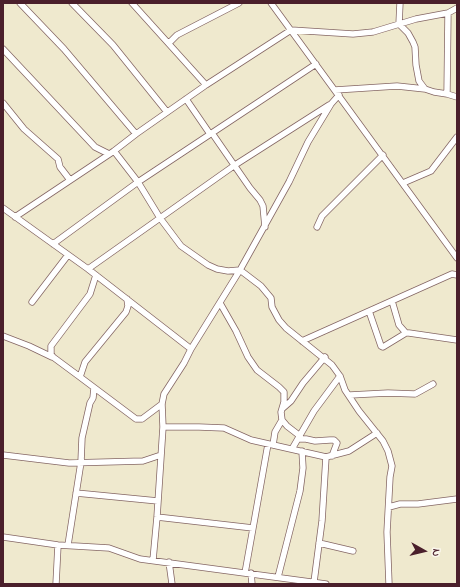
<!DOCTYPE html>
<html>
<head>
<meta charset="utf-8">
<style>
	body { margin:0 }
	#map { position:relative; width:460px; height:587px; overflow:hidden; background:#efe9ce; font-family:"Indie Flower",sans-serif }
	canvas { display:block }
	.frame { position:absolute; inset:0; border:4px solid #4a1f2b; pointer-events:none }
	.north { position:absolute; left:404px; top:531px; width:40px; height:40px; -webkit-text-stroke:3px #fbf7ec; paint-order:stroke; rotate:98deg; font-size:11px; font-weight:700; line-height:16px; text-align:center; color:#4a1f2b }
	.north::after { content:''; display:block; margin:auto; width:14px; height:18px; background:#4a1f2b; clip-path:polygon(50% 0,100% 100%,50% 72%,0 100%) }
</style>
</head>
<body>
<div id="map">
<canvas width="460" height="587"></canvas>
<div class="frame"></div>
<div class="north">N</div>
</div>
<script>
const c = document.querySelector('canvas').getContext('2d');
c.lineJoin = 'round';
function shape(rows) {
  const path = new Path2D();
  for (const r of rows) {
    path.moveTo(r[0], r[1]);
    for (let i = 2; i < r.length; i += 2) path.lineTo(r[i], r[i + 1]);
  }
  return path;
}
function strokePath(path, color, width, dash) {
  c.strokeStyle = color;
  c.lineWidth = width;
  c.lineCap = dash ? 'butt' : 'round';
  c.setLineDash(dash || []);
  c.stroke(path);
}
const minor = shape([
	[20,3,64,49,136,134],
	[72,3,113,45,167,112],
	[132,3,206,85],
	[271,3,457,258],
	[400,3,399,24,408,33,413,42,415,47,416,65,419,81,425,89,434,92,447,94],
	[448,13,447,94,457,97],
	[169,43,177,35,239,3],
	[3,49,95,147,109,154],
	[335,90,397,86,425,89],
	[186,99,210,134],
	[3,103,24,129,58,159,60,167,70,180],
	[212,133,250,188,260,200,263,206,265,227],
	[114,151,138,182,160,218,181,246,208,265,217,269,228,271,240,270,261,286,271,298,272,307,279,320,286,328,332,365,340,376,345,390,359,411,383,441,388,451,392,466,390,477,387,532,389,584],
	[403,183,431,171,457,137],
	[3,208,88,269,191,349],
	[15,217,114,151,136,134,206,85,291,30,353,34,373,32,416,19,448,13,457,8],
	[317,227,322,216,383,155],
	[53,244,138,182,316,64],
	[88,269,235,165,329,105],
	[127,299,128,306,126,312,85,362,80,377,136,419,142,419,162,404],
	[392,301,399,325,406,333],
	[32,302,68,255],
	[220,303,236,331,248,357,257,370,279,387,284,392,284,402,281,412,282,420,275,432,273,445],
	[369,311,381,346,383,347,406,333,409,333,457,340],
	[3,336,29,346,52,357],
	[302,341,452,274,457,275],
	[80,377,53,357,51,354,51,346,90,294,96,275],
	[350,395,388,393,415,394,433,384],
	[283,408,291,401,303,383,325,357],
	[282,420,287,426,300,436],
	[163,427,199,427,224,428,251,440,326,457,349,451,377,433],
	[298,439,306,439,315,441,330,440,334,440,337,443,332,456],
	[292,449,314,411,340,376],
	[3,455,69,463,143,461,161,455],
	[76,493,158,501],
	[389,507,400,504,418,504,457,499],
	[157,517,253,528],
	[3,537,58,545,109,548,140,559,326,584],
	[319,543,353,551],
	[68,545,81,462,82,438,90,403,93,398,94,388],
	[153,560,157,517,163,427,162,404,164,394,184,363,191,349,240,270,289,182,308,142,331,104,339,95],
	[169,562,172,584],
	[245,573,268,444],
	[251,573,252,584],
	[278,577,300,491,303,468,302,451],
	[314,582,322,521,326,457],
	[56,584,58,545]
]);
strokePath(minor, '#846664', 7);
strokePath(minor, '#fff', 5.5);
</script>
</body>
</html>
